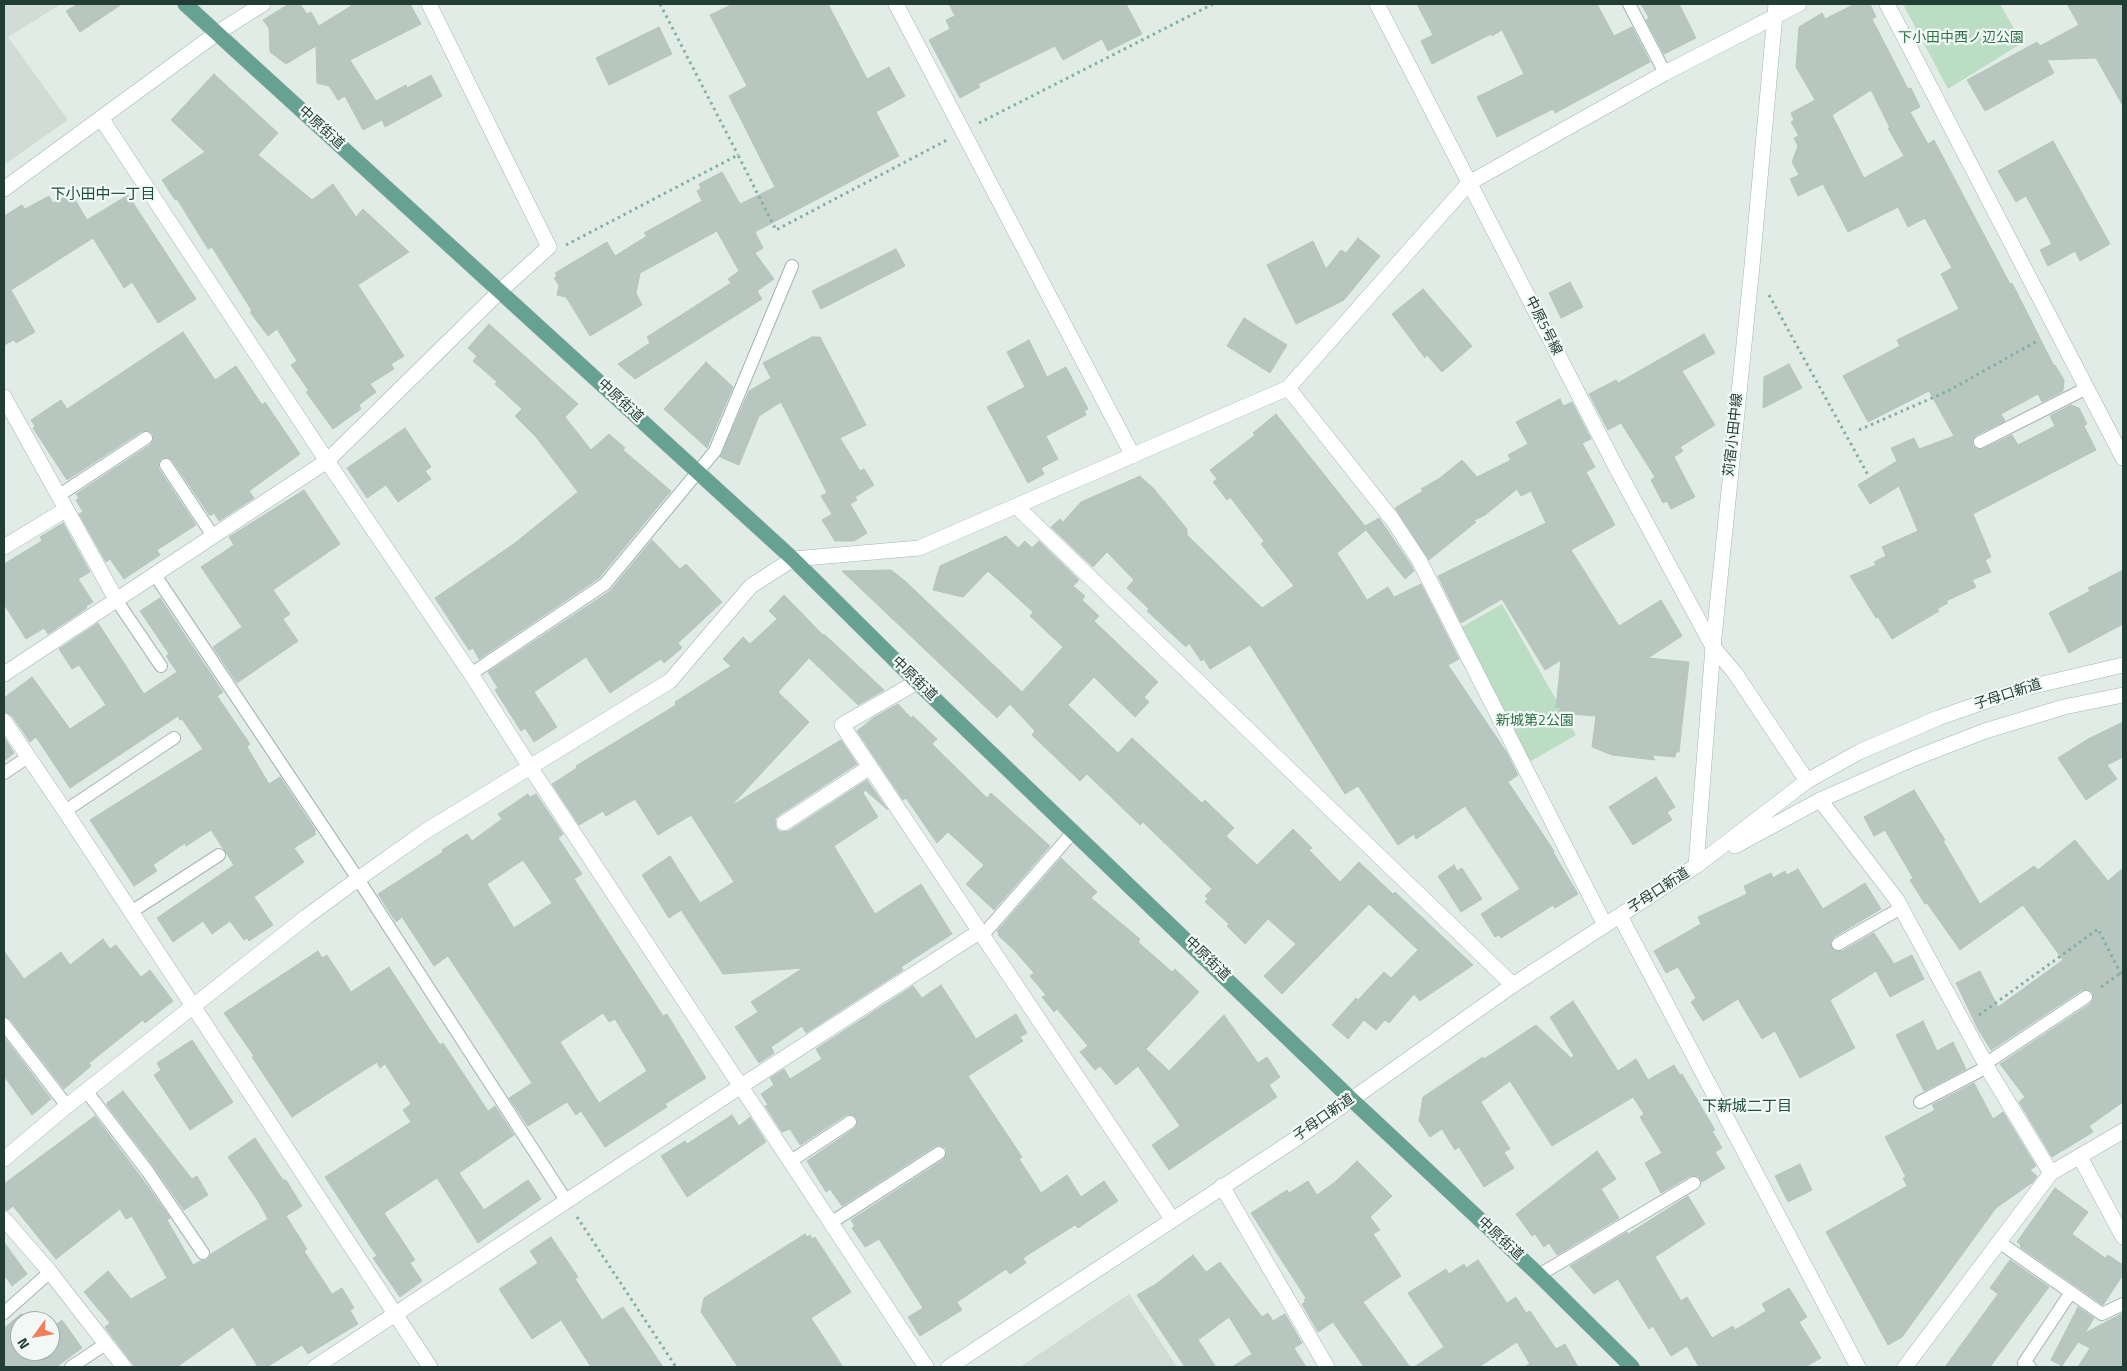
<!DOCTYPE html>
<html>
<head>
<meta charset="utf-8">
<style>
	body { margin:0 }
	#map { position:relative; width:2127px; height:1371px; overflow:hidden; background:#e2ece7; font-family:"Titillium Web",sans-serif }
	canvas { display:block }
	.frame { position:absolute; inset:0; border:5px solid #223d35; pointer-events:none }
	.north { position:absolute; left:10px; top:1311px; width:50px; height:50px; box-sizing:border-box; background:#f2f8f5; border:1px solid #9fada8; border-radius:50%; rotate:238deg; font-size:14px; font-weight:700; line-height:20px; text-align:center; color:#223d35 }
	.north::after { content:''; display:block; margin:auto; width:18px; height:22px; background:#ef7f5d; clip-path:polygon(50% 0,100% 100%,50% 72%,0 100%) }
</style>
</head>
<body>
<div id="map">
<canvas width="2127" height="1371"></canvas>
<div class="frame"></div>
<div class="north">N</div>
</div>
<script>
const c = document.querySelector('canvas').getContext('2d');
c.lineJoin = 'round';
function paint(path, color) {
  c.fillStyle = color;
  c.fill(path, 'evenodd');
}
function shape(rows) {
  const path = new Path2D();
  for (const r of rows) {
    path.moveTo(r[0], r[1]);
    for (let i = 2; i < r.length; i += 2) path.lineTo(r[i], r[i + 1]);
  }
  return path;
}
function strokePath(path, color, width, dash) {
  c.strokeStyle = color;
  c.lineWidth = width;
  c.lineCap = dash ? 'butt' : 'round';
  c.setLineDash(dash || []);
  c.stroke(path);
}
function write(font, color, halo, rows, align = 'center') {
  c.font = font + ' "Titillium Web","Noto Sans JP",sans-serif';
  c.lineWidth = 4.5;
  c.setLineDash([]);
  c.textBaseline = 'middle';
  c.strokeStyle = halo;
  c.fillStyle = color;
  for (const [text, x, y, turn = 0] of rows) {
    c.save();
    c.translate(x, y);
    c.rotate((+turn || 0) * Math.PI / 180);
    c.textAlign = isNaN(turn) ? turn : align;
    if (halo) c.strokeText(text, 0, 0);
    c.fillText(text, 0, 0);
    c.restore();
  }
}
paint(shape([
	[4,4,57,4,58,6,8,37,68,120,4,165],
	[1129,1294,1177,1367,1020,1367]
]), '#d0dcd6');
paint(shape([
	[1903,4,2000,4,2022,43,1948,89],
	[1502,604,1576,735,1524,765,1455,631]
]), '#bbddc4');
const building = shape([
	[78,4,122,4,80,32,66,11,78,4],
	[289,4,300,4,307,14,311,12,319,26,354,4,410,4,421,24,350,60,376,101,406,85,407,88,431,75,442,96,385,127,382,120,363,130,345,96,338,100,329,86,317,83,316,46,286,64,270,52,269,28,263,20,289,4],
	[733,4,828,4,867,79,889,67,905,96,876,112,899,156,755,232,763,248,755,253,774,279,757,291,762,299,635,379,618,364,650,343,647,337,731,283,728,279,739,271,717,231,640,273,636,293,642,305,590,336,566,297,557,295,559,285,554,278,557,276,555,273,607,242,615,256,647,236,644,233,702,201,697,191,701,188,699,184,722,172,740,204,775,187,729,96,747,86,710,15,733,4],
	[949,4,1126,4,1142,34,1108,51,1102,39,1063,60,1055,46,978,84,980,87,960,98,929,40,950,29,946,20,955,16,949,4],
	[1417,4,1597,4,1614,36,1632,27,1650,62,1555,113,1553,109,1497,137,1477,97,1524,74,1502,30,1492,36,1491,34,1432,64,1421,41,1433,35,1417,4],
	[1641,4,1679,4,1696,38,1664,54,1646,20,1649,18,1641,4],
	[1855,4,1870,4,1876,17,1872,19,1908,89,1911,88,1920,107,1910,112,1928,144,1934,140,2010,284,2012,283,2054,366,2055,365,2064,380,2063,391,2042,402,2038,394,2001,414,2005,421,1976,435,1972,441,1973,446,1979,450,1983,449,2012,435,2018,445,2055,426,2050,416,2071,405,2079,408,2087,424,2084,426,2096,450,1973,514,1991,557,1985,560,1991,572,1972,580,1976,587,1946,601,1948,603,1937,609,1939,611,1892,639,1878,617,1876,618,1850,576,1876,565,1874,562,1886,556,1882,547,1918,531,1899,486,1870,504,1858,485,1897,461,1891,448,1914,438,1919,449,1954,436,1929,391,1868,422,1843,376,1900,346,1897,340,1959,309,1941,274,1952,268,1925,218,1908,227,1898,207,1848,232,1823,184,1798,196,1790,179,1799,175,1792,162,1798,146,1794,138,1799,136,1791,122,1794,120,1791,113,1815,100,1796,67,1799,27,1822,13,1825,19,1855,4],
	[1871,90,1890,128,1888,128,1904,156,1864,178,1832,115,1871,90],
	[2067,4,2123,4,2123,106,2096,58,2047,60,2054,73,1985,111,1967,80,2037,42,2040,46,2079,25,2067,4],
	[659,27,672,54,609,85,596,58,659,27],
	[214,74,278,133,258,155,312,200,333,184,356,217,363,209,409,252,358,285,404,356,391,364,394,369,370,384,376,392,359,405,361,409,333,429,306,392,309,391,291,365,297,361,277,329,268,336,250,312,252,311,212,247,208,249,177,199,175,200,162,180,205,152,171,120,214,74],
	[2053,141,2110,244,2080,261,2075,251,2048,266,2040,250,2052,244,2026,196,2016,202,1998,171,2053,141],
	[71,193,87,220,128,195,196,299,158,323,132,282,124,288,93,238,11,290,35,332,16,343,14,340,4,345,4,216,22,205,25,209,49,196,53,203,71,193],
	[1358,238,1380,256,1344,300,1296,324,1267,265,1313,241,1326,269,1341,250,1346,253,1358,238],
	[896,249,905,266,821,309,812,291,896,249],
	[1570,282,1583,307,1561,318,1549,293,1570,282],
	[1423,289,1472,346,1442,372,1427,355,1425,358,1392,314,1423,289],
	[1244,318,1287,345,1270,373,1227,346,1244,318],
	[489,324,578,404,565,417,591,450,609,434,625,448,623,450,671,491,599,578,479,659,473,648,469,650,435,598,515,543,578,492,536,437,515,416,522,409,495,384,497,382,473,361,477,356,468,348,489,324],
	[183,332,215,380,236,366,262,405,265,402,300,454,249,491,254,498,219,521,214,513,210,516,172,460,166,457,161,459,158,465,159,469,196,525,157,550,160,555,124,579,110,559,106,562,79,514,83,512,76,500,79,498,76,494,150,445,153,441,153,434,149,431,142,431,67,480,33,428,35,426,31,420,61,400,67,409,183,332],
	[1704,334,1715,353,1682,371,1715,425,1680,447,1683,451,1674,457,1695,497,1671,509,1667,501,1663,503,1651,480,1655,477,1621,423,1608,430,1589,394,1616,380,1618,383,1704,334],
	[812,337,820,337,866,425,840,438,860,471,864,469,874,485,855,497,857,500,850,504,867,533,854,541,835,541,822,520,832,514,821,496,827,493,781,402,759,416,739,465,720,457,749,391,771,378,763,363,812,337],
	[1029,340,1047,377,1066,367,1088,409,1084,411,1086,415,1046,436,1058,459,1041,468,1044,474,1028,483,987,407,1025,387,1007,352,1029,340],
	[706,362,733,387,707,448,664,409,706,362],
	[1789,364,1802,388,1763,408,1764,377,1789,364],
	[1560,399,1563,406,1572,402,1591,439,1582,443,1595,467,1586,472,1615,525,1571,550,1619,626,1661,600,1682,636,1648,658,1689,662,1679,752,1676,752,1675,757,1652,755,1655,760,1612,755,1592,747,1596,716,1560,713,1560,707,1556,707,1561,660,1545,670,1502,599,1461,623,1438,576,1546,523,1531,491,1521,496,1517,489,1485,515,1473,521,1476,522,1429,560,1395,508,1423,491,1421,489,1440,478,1462,460,1477,477,1511,460,1508,455,1528,444,1516,422,1560,399],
	[1276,414,1365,526,1379,518,1411,565,1414,571,1405,579,1366,530,1337,553,1367,600,1388,587,1394,597,1421,584,1459,659,1448,665,1507,753,1518,775,1508,782,1554,851,1553,852,1578,894,1555,908,1553,905,1501,938,1499,935,1495,937,1481,914,1520,889,1465,806,1416,839,1414,834,1398,845,1358,786,1345,794,1250,645,1210,669,1204,659,1201,661,1189,643,1186,647,1147,611,1149,609,1127,588,1134,580,1107,552,1093,567,1051,527,1060,519,1063,522,1081,502,1140,476,1154,489,1187,529,1187,535,1262,608,1294,586,1261,544,1264,541,1230,497,1227,500,1213,482,1217,479,1210,470,1255,435,1253,433,1276,414],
	[405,428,431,467,425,471,431,479,398,502,386,485,367,498,347,468,405,428],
	[304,490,340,544,273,590,290,614,283,619,298,641,237,683,213,647,242,627,201,567,234,545,229,537,304,490],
	[63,523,90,572,78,579,93,602,86,606,87,608,48,634,44,628,26,639,4,604,4,564,42,541,40,537,63,523],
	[1006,536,1018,548,1025,541,1032,548,1039,541,1079,580,1073,586,1085,596,1082,600,1099,616,1094,621,1158,682,1144,697,1149,702,1135,717,1094,677,1068,705,1118,753,1132,738,1202,803,1205,800,1234,828,1226,836,1257,865,1293,829,1312,848,1309,850,1340,882,1359,862,1393,894,1395,892,1473,965,1420,1001,1414,994,1389,1023,1385,1020,1376,1030,1364,1020,1348,1039,1332,1025,1356,998,1358,1000,1384,972,1391,978,1418,950,1369,904,1282,994,1264,976,1296,944,1268,919,1245,944,1227,926,1229,924,1205,902,1208,898,1205,896,1212,889,1143,822,1140,825,1087,774,1080,781,1032,735,1035,731,1010,704,997,718,842,571,891,570,905,581,1022,692,1063,647,1030,616,1033,612,988,571,963,597,933,590,940,566,1006,536],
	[652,540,680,569,686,564,722,602,678,643,682,648,664,663,661,659,610,693,586,657,534,692,557,727,534,742,525,728,521,731,495,690,498,688,488,672,610,591,652,540],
	[2123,570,2123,624,2069,653,2049,613,2090,591,2088,588,2123,570],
	[784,595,823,635,824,634,884,690,858,705,809,658,778,692,809,722,731,806,841,740,857,764,779,815,775,819,776,828,780,832,789,831,867,780,888,810,865,790,863,793,878,817,834,846,875,914,921,884,952,934,901,967,903,970,806,1033,802,1026,771,1047,774,1053,759,1063,735,1027,758,1012,751,1002,803,968,723,974,681,910,669,918,642,875,670,856,700,903,734,882,691,815,658,835,635,799,606,816,603,811,579,825,552,784,577,768,576,766,676,705,675,702,731,666,723,659,743,637,750,644,777,619,769,611,784,595],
	[160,598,223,692,217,696,250,744,247,747,269,784,280,777,316,831,314,832,316,834,294,848,304,862,254,897,273,925,249,941,247,938,244,940,230,921,212,934,203,921,173,942,157,918,234,865,211,830,186,846,185,843,153,865,157,871,134,886,90,820,203,749,182,719,180,720,178,716,70,788,36,737,30,742,12,716,4,712,4,698,32,677,70,729,106,705,79,665,72,669,59,649,98,623,144,694,177,672,166,656,169,654,140,611,160,598],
	[898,704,911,718,913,716,937,739,932,744,987,798,991,793,1050,846,994,910,966,884,984,865,948,832,937,843,906,798,903,800,857,731,873,718,898,704],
	[2123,722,2123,757,2107,765,2117,779,2086,800,2058,758,2088,739,2123,722],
	[4,737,14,753,4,761,4,737],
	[1656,777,1675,807,1667,812,1672,820,1633,845,1609,807,1656,777],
	[1914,790,1945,840,1943,841,1980,904,2034,866,2038,870,2075,840,2108,881,2123,868,2123,1102,2089,1126,2093,1132,2052,1157,2019,1102,2025,1097,2000,1064,2090,1004,2093,1000,2093,993,2089,990,2082,990,1991,1050,1978,1029,1956,983,1980,971,1998,1007,2063,960,2023,905,1960,950,1927,903,1925,904,1910,880,1913,878,1885,830,1874,836,1864,817,1914,790],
	[528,794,530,797,536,794,563,834,558,838,582,874,574,879,663,1016,667,1014,706,1078,665,1104,667,1107,605,1147,581,1111,576,1115,567,1102,528,1126,509,1098,532,1083,448,956,434,966,402,917,396,922,378,894,443,852,442,850,467,834,472,841,502,819,498,814,528,794],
	[523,860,552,903,514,928,487,884,523,860],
	[603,1013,609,1022,615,1019,647,1071,599,1103,560,1042,603,1013],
	[1061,858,1097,892,1091,898,1140,939,1138,942,1172,972,1175,969,1199,992,1146,1049,1169,1071,1224,1015,1258,1063,1267,1057,1280,1077,1269,1085,1277,1097,1169,1170,1152,1145,1180,1126,1138,1066,1116,1085,1100,1066,1095,1070,1080,1052,1088,1046,1057,1009,1054,1012,1042,997,1046,995,1030,976,1034,973,1015,951,998,935,999,933,997,931,1061,858],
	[1454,865,1457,871,1462,868,1482,899,1461,912,1438,876,1454,865],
	[1798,869,1823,909,1865,883,1881,909,1834,937,1830,943,1834,951,1842,951,1874,933,1894,964,1912,955,1924,979,1890,997,1876,971,1830,1000,1855,1048,1800,1078,1775,1031,1762,1039,1738,999,1703,1021,1691,1002,1696,998,1678,967,1666,973,1654,951,1701,924,1698,917,1747,894,1744,886,1771,873,1773,878,1785,871,1787,875,1798,869],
	[103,939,110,949,116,945,141,977,150,970,173,1001,145,1023,143,1020,89,1063,91,1066,64,1089,10,1019,4,1016,4,951,24,979,61,952,70,965,103,939],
	[318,951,322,958,327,955,351,992,389,967,440,1045,443,1043,488,1111,495,1106,514,1135,459,1173,484,1210,528,1180,541,1199,478,1243,437,1178,384,1213,415,1260,410,1263,422,1281,400,1297,373,1258,377,1256,370,1246,325,1177,411,1122,403,1110,411,1104,385,1064,380,1068,377,1062,292,1117,252,1057,254,1056,224,1013,318,951],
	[941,985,976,1039,1016,1014,1027,1033,1020,1037,1023,1041,968,1076,1022,1157,1019,1159,1041,1193,1067,1175,1081,1197,1104,1181,1118,1201,1078,1228,1075,1225,1023,1258,1026,1263,1010,1274,1006,1269,957,1302,962,1310,920,1336,908,1317,923,1308,879,1239,865,1247,852,1228,855,1226,851,1220,943,1160,947,1153,946,1148,939,1145,935,1146,842,1206,830,1189,826,1192,807,1161,855,1128,858,1122,856,1117,850,1114,846,1115,800,1145,790,1129,782,1132,765,1106,768,1105,761,1094,774,1085,770,1078,784,1069,790,1079,822,1059,816,1049,913,986,922,998,941,985],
	[1573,1001,1618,1071,1636,1059,1648,1080,1674,1065,1680,1075,1682,1074,1715,1130,1712,1131,1722,1148,1715,1152,1725,1168,1702,1182,1698,1176,1690,1176,1661,1193,1645,1163,1662,1153,1640,1117,1644,1114,1633,1097,1552,1146,1510,1081,1481,1102,1510,1149,1504,1152,1514,1168,1484,1187,1459,1147,1455,1150,1442,1129,1430,1137,1419,1121,1423,1097,1483,1057,1484,1059,1536,1025,1571,1058,1574,1056,1550,1017,1573,1001],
	[1923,1021,1937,1051,1953,1042,1966,1069,1924,1091,1896,1035,1923,1021],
	[4,1037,51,1099,32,1115,4,1076,4,1037],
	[192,1040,233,1102,190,1130,154,1075,161,1070,157,1063,192,1040],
	[1974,1083,1993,1119,2003,1112,2036,1166,2030,1170,2037,1176,2033,1182,1996,1208,1902,1337,1888,1345,1826,1232,1907,1186,1903,1178,1906,1177,1885,1137,1935,1110,1932,1105,1974,1083],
	[123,1091,192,1179,197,1176,208,1195,184,1210,154,1167,107,1105,107,1103,123,1091],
	[732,1115,739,1126,750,1117,766,1142,687,1197,661,1156,685,1141,687,1144,732,1115],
	[95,1116,141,1177,170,1218,167,1220,193,1265,200,1261,207,1260,211,1254,268,1219,258,1201,228,1157,255,1138,283,1180,286,1180,302,1206,286,1216,307,1249,304,1251,332,1294,342,1288,354,1308,350,1310,358,1324,308,1354,302,1345,267,1367,258,1367,233,1327,177,1367,135,1367,105,1327,110,1323,84,1292,108,1271,131,1299,167,1278,132,1216,126,1219,120,1209,56,1259,13,1206,8,1210,4,1210,4,1184,95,1116],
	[1597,1151,1616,1179,1601,1189,1619,1218,1557,1255,1549,1243,1544,1247,1535,1234,1532,1236,1516,1214,1597,1151],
	[1357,1161,1392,1196,1370,1217,1380,1230,1373,1234,1401,1276,1363,1302,1410,1367,1364,1367,1333,1322,1318,1332,1302,1304,1305,1302,1304,1300,1306,1298,1251,1213,1287,1190,1289,1193,1308,1181,1317,1195,1335,1182,1357,1161],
	[1800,1164,1812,1190,1788,1202,1775,1176,1800,1164],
	[2055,1188,2088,1212,2072,1234,2105,1258,2108,1255,2123,1265,2123,1275,2103,1305,2020,1247,2021,1245,2017,1242,2055,1188],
	[1688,1196,1705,1224,1655,1257,1681,1301,1687,1297,1712,1338,1733,1326,1735,1330,1766,1311,1762,1304,1789,1288,1807,1317,1799,1322,1821,1358,1805,1367,1699,1367,1687,1346,1671,1356,1653,1326,1649,1329,1618,1279,1594,1294,1570,1266,1627,1232,1628,1234,1688,1196],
	[805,1234,807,1237,810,1235,812,1239,815,1237,851,1292,811,1318,843,1367,738,1367,701,1312,704,1298,805,1234],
	[551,1237,578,1277,575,1279,602,1320,623,1307,663,1367,591,1367,561,1320,532,1339,499,1289,538,1263,530,1251,551,1237],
	[4,1242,27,1274,12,1286,4,1275,4,1242],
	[1193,1255,1206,1272,1220,1262,1262,1317,1268,1313,1273,1321,1285,1314,1302,1343,1294,1348,1306,1367,1232,1367,1252,1354,1229,1317,1198,1340,1216,1367,1185,1367,1137,1295,1156,1284,1193,1255],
	[1478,1260,1507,1303,1516,1297,1526,1313,1530,1311,1556,1349,1565,1344,1578,1367,1524,1367,1530,1364,1517,1342,1479,1367,1414,1367,1444,1347,1408,1293,1446,1269,1449,1274,1464,1264,1466,1268,1478,1260],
	[2010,1260,2049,1287,1990,1367,1945,1367,1998,1294,1990,1288,2010,1260],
	[2078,1307,2094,1318,2085,1333,2123,1313,2123,1367,2078,1367,2090,1348,2078,1342,2062,1366,2051,1360,2078,1307],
	[21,1314,27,1321,20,1321,20,1351,50,1351,50,1329,62,1320,82,1348,56,1367,4,1367,4,1328,21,1314]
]);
paint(building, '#b7c7c0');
strokePath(building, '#b4c5be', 1);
const lane = shape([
	[1629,4,1665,73],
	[1980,442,2087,388],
	[166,465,213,536],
	[58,496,146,438],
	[155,575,358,879,567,1202],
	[117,601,161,666],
	[471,674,605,584,715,451,792,266],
	[4,773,28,757],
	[65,811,174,738],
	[131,912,219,855],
	[982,936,1074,831],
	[1838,944,1901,908],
	[4,1024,67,1106],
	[1985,1064,2086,997],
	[87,1092,148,1172,203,1253],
	[1920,1102,1987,1067],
	[791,1161,850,1122],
	[832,1222,939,1153],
	[1999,1242,2102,1314,2123,1304],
	[1539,1275,1694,1183],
	[4,1313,50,1272],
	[71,1367,107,1343],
	[2030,1367,2024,1363,2071,1292]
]);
const street = shape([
	[896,4,1133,456],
	[1377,4,1617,469,1713,647,1735,673,1807,781],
	[1887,4,2123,458],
	[217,33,263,4],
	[101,118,327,461,471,674,530,767,926,1367],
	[1288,388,1392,519,1419,560,1605,925],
	[4,397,117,601],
	[1017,507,1513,985],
	[4,547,65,510],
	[4,674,327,461,500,291,549,247,429,4],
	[917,682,842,725,1172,1219],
	[4,721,65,811,430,1367],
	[1820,800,1897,900,1991,1074,2051,1173],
	[784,823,870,767],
	[1620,916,1858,1367],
	[2080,1157,2123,1237],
	[4,1159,67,1106,306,917,358,879,426,831,670,681,751,586,793,559,919,548,1288,388,1469,183,1665,73,1799,4],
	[1222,1186,1327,1367],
	[4,1219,50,1272,124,1367],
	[315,1367,741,1086,979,932],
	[1905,1367,2051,1173,2123,1131]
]);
const secondary = shape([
	[4,189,217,33],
	[1735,846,1820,800,1915,758,1985,731,2064,707,2123,695],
	[1696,866,1713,647,1752,266,1776,4],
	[949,1367,1297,1138,1513,985,1696,866,1807,781,1859,752,1938,718,2021,689,2123,665]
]);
const primary = shape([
	[185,4,793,559,917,682,1351,1099,1539,1275,1632,1367]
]);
strokePath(lane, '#a5b4ae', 14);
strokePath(street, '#a5b4ae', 16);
strokePath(secondary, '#a0b7af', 16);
strokePath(primary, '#c1c9c6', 16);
strokePath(shape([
	[660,4,738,155],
	[979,123,1213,4],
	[566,245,738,155,776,230,947,140],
	[1769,295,1868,475],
	[1859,430,1948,391,2039,340],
	[2101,987,2121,973],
	[1979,1015,2098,929,2123,978],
	[577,1217,676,1367]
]), '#83afa1', 3, [2.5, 4]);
strokePath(lane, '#fff', 12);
strokePath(street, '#fff', 15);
strokePath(secondary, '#fff', 15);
strokePath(primary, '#67a191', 15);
write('14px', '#2d7347', '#f2f8f5', [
	["下小田中西ノ辺公園",1961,39],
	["新城第2公園",1535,722]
]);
write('14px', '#223d35', '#f2f8f5', [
	["中原街道",321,128,42],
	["中原5号線",1543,326,63],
	["中原街道",620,401,43],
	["苅宿小田中線",1734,435,-84],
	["中原街道",914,679,44],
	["子母口新道",2008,695,-18],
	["子母口新道",1659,891,-33],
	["中原街道",1207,959,44],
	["子母口新道",1324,1118,-35],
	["中原街道",1500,1239,43]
]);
write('15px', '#1f4e42', '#f2f8f5', [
	["下小田中一丁目",103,195],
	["下新城二丁目",1747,1107]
]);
</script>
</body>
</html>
